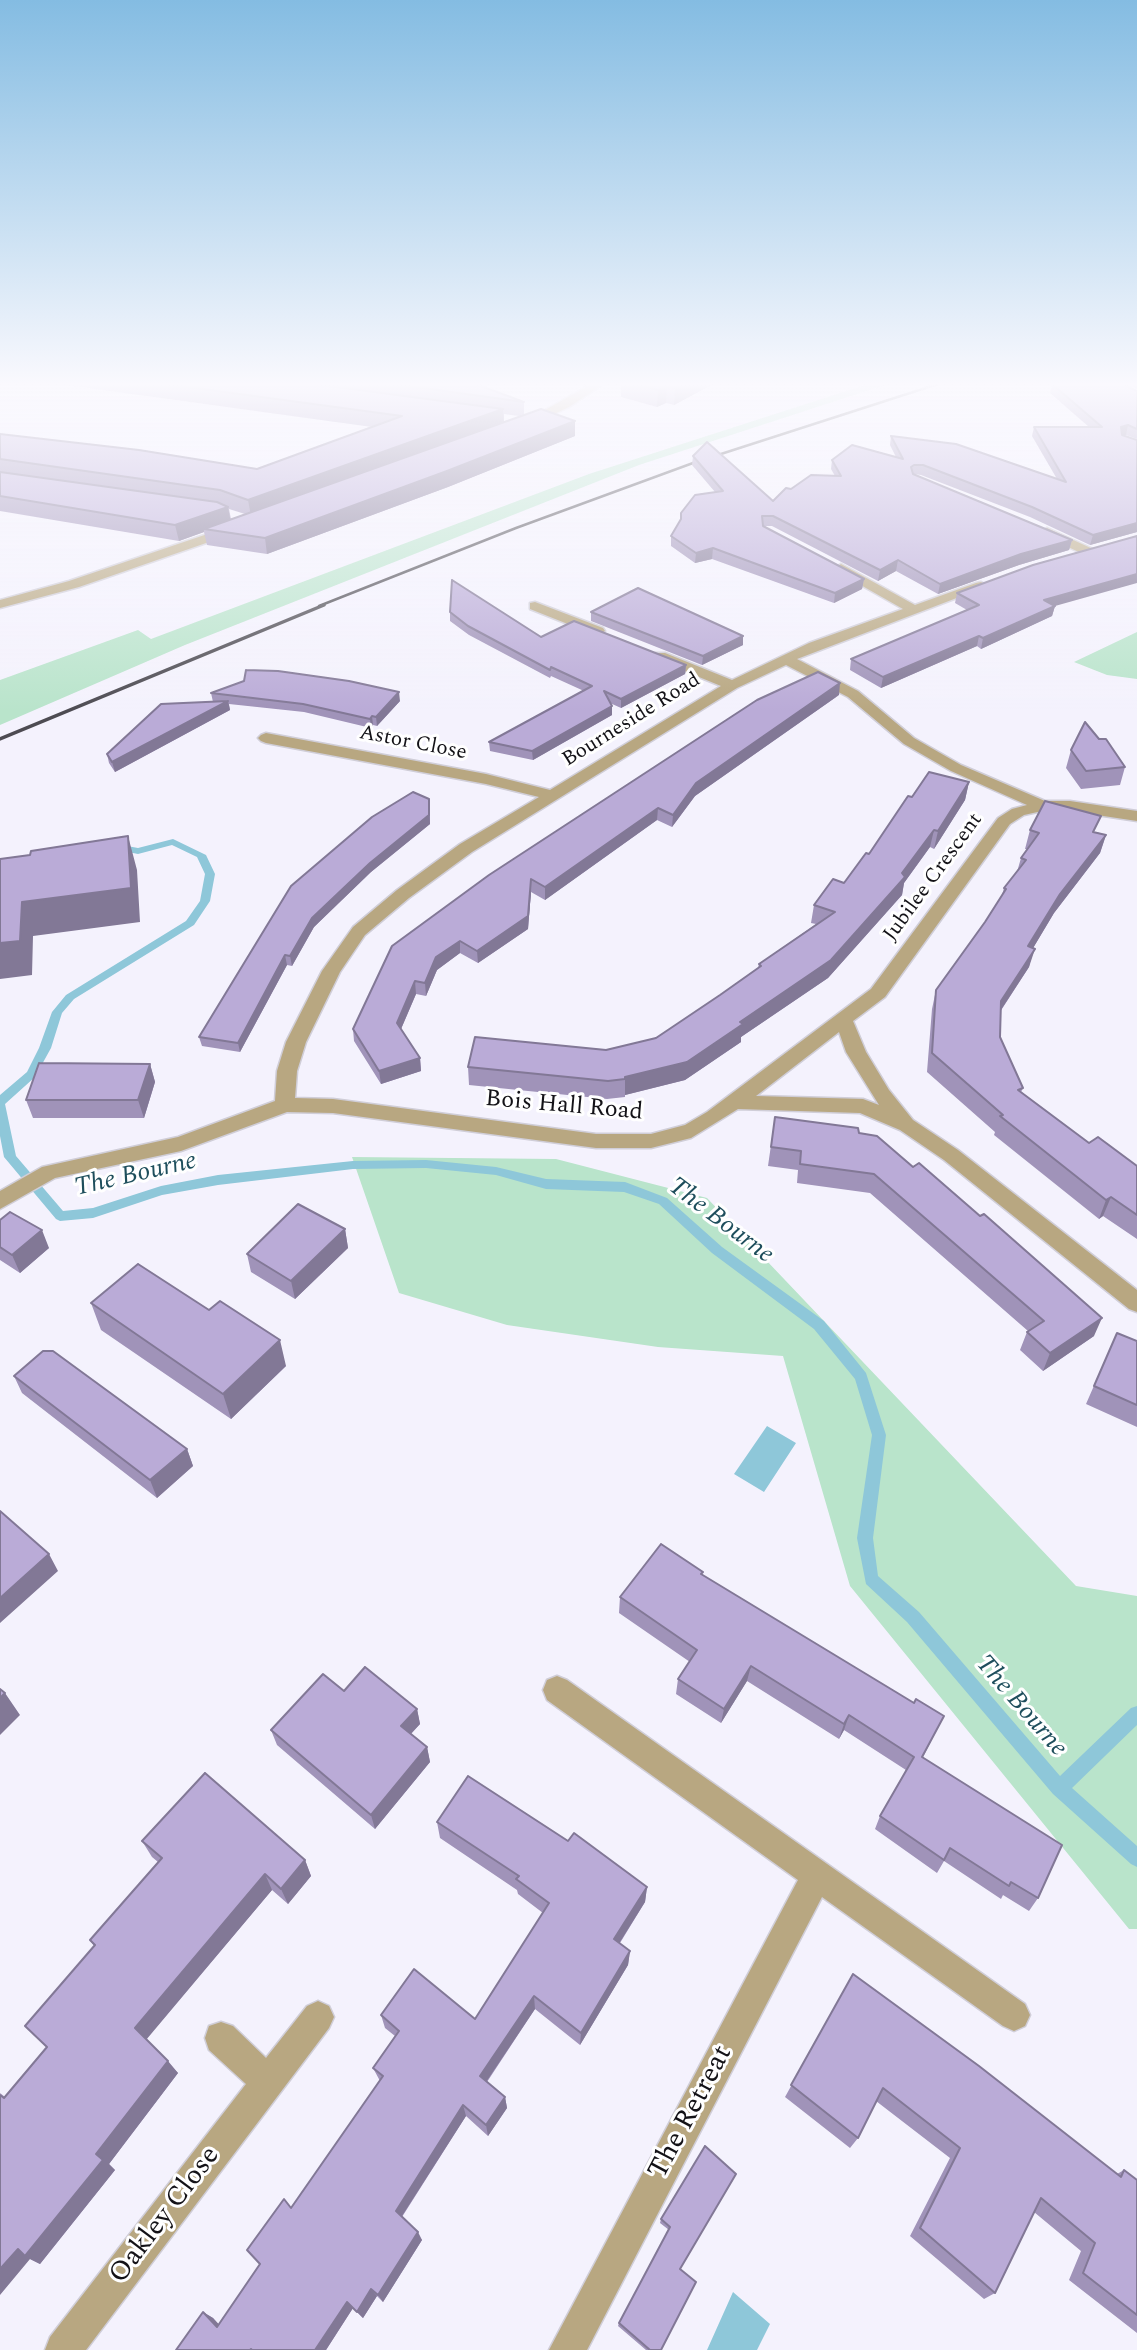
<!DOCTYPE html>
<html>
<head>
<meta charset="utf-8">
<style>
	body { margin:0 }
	canvas { display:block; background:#f4f2fd }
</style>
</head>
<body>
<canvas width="1137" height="2350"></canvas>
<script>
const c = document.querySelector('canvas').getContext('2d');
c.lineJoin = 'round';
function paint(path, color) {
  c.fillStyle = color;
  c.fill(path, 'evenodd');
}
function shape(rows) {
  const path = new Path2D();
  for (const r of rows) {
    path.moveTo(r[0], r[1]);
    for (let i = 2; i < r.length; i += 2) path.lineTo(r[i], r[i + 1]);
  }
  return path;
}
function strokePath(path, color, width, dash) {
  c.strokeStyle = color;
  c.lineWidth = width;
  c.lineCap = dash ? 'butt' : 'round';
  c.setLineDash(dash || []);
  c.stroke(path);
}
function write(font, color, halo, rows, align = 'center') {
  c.font = font + ' Spectral,serif';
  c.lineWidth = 6;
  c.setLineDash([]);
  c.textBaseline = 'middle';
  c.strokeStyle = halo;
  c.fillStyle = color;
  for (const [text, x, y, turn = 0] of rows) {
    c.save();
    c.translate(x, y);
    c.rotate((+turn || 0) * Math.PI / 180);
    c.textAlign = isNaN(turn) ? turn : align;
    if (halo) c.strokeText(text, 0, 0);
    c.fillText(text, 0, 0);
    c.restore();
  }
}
paint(shape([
	[871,383,891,383,639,465,185,645,0,725,0,680,138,630,151,639,589,474],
	[1137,632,1137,679,1107,675,1074,662],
	[352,1157,556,1159,707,1198,1076,1586,1137,1596,1137,1929,1129,1929,850,1586,783,1356,658,1347,507,1325,399,1293]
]), '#b9e4cb');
paint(shape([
	[767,1426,796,1443,764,1492,734,1474],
	[733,2292,770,2324,757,2350,707,2350]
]), '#8ec7d9');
paint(shape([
	[173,839,206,855,215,874,210,901,194,925,74,999,62,1013,51,1048,35,1077,5,1104,16,1156,63,1211,93,1208,161,1186,218,1175,353,1161,426,1160,496,1167,546,1179,625,1182,667,1198,722,1247,824,1321,866,1373,886,1435,873,1538,878,1576,919,1612,1060,1776,1131,1708,1137,1706,1137,1725,1072,1788,1137,1846,1137,1867,1131,1864,1053,1794,907,1622,866,1584,857,1538,872,1435,855,1379,814,1329,712,1253,659,1204,624,1192,546,1189,496,1175,426,1168,353,1169,218,1185,162,1195,93,1218,60,1221,56,1219,4,1157,0,1136,0,1095,27,1072,39,1048,52,1012,66,995,186,921,200,901,205,874,197,857,172,845,138,854,113,849,111,847,116,844,138,848,173,839]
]), '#8ec7d9');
const street = shape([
	[593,383,605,383,569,407,529,426,520,424,593,383],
	[231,526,235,527,235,533,79,587,0,608,0,600,69,581,231,526],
	[1047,528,1093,549,1095,552,1093,555,1085,555,1043,535,1041,532,1047,528],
	[841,564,915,605,976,583,981,582,988,586,797,659,858,691,914,738,961,765,1045,801,1070,801,1137,811,1137,821,1070,811,1042,811,1024,815,1010,824,885,997,853,1021,866,1052,889,1090,913,1120,958,1150,1137,1290,1137,1312,1129,1309,944,1160,900,1130,860,1113,738,1109,691,1138,651,1148,596,1148,333,1113,287,1112,181,1151,55,1178,0,1209,0,1191,42,1167,178,1137,275,1101,277,1071,286,1042,322,971,353,927,397,890,460,844,539,797,486,784,266,743,261,741,258,738,261,735,266,733,486,774,550,790,721,686,655,659,655,653,665,653,732,680,809,643,903,609,836,571,835,568,841,564],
	[786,665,848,697,904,744,951,771,1027,805,1012,809,998,818,871,989,707,1112,685,1125,651,1134,596,1134,333,1099,295,1098,297,1071,306,1042,340,972,365,935,409,898,472,852,737,688,786,665],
	[839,1032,846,1052,879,1105,863,1099,756,1096,839,1032],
	[535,602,603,628,605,631,598,635,593,634,530,609,530,603,535,602],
	[557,1676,567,1680,1025,2004,1030,2015,1025,2026,1014,2031,1003,2026,822,1897,587,2350,549,2350,798,1880,547,1700,543,1690,547,1680,557,1676],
	[318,2001,329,2006,334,2017,329,2028,86,2350,45,2350,50,2337,246,2084,209,2050,205,2038,209,2026,221,2022,233,2026,266,2058,307,2006,318,2001]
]);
strokePath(street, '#d0ced8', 3);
paint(street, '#b8a781');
strokePath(shape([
	[319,606,516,528,693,463,941,383]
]), '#4d4b52', 2.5);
strokePath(shape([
	[0,739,324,605]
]), '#4d4b52', 3.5);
paint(shape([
	[52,383,473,383,524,402,524,415,575,436,448,487,267,554,207,545,204,532,179,541,0,511,0,434,257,469,372,427],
	[504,414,519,416,504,422],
	[229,509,245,514,231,519],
	[621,383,715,383,674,405,666,403,657,407,621,397],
	[1123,383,1137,383,1137,388],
	[1052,384,1137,391,1137,439,1126,435,1123,435,1137,440,1137,532,1090,545,1030,517,921,475,914,474,1072,540,1069,550,1019,565,938,594,896,571,878,581,772,526,763,526,864,579,862,589,834,603,712,559,695,563,671,546,671,536,715,492,692,465,693,456,773,501,791,489,835,476,831,469,832,460,896,457,890,445,891,436,1057,479,1032,436,1034,427,1089,427,1050,393],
	[957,593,1055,606,1052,616,981,649,977,646,881,688,850,670,851,659,967,610,955,603],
	[450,612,541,637,686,665,685,674,621,708,610,703,612,706,612,715,533,760,490,751,489,742,584,691,551,676,550,678,469,635,450,621],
	[591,612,743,645,702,665,591,621],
	[211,693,400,701,377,726,373,725,371,728,304,712,229,704,230,710,115,772,109,763,107,754,213,702],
	[839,695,695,796,672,827,657,820,545,900,531,892,528,929,478,963,460,953,437,970,426,996,416,994,401,1029,420,1058,421,1071,381,1084,354,1041,353,1029,392,946],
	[1099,739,1125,767,1120,785,1081,789,1066,768,1071,750],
	[969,782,965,800,934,849,930,847,904,883,902,895,828,978,741,1037,741,1042,685,1080,625,1095,625,1097,607,1099,469,1085,468,1067,606,1050,656,1038,720,995,758,968,759,964,816,924,811,923,814,905,844,883,869,854,912,797],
	[430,808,430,824,371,872,314,927,292,966,287,965,240,1052,202,1046,199,1037],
	[1030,830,1096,832,1106,835,1100,853,1054,913,1033,948,1029,967,1000,1012,1000,1037,1023,1088,1021,1092,1089,1143,1137,1166,1137,1239,1103,1216,1099,1219,994,1135,995,1132,927,1072,932,1009,936,990,985,922,1002,895,1004,888,1017,872,1021,858,1027,849,1025,849],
	[150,1064,155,1082,144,1118,33,1118,26,1100],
	[775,1117,859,1133,1094,1336,1043,1371,1020,1350,1027,1332,1028,1331,870,1193,797,1183,798,1170,768,1166],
	[0,1220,49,1248,20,1273,0,1260],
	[345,1229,348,1248,295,1299,251,1272,247,1254],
	[91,1303,286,1366,231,1419,101,1330],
	[1117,1333,1137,1341,1137,1427,1086,1404],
	[14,1376,187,1449,193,1466,157,1498,22,1393],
	[702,1575,914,1703,944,1716,923,1757,1038,1898,1029,1911,1003,1895,1001,1899,944,1861,937,1873,875,1829,880,1816,906,1770,844,1730,839,1739,747,1681,721,1723,676,1694,678,1679,690,1662,619,1613,620,1597],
	[344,1691,417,1709,420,1724,411,1734,427,1747,430,1762,375,1829,277,1745,271,1730],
	[437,1822,568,1841,647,1887,645,1902,620,1943,630,1951,628,1965,580,2045,535,2009,487,2082,505,2097,507,2108,488,2136,466,2116,402,2217,422,2240,383,2302,377,2296,363,2318,353,2308,326,2350,176,2350,203,2312,213,2318,219,2325,260,2264,292,2208,380,2081,373,2068,395,2036,385,2028,381,2015,475,2019,543,1913,518,1894,517,1890,440,1838],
	[142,1841,305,1860,311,1876,288,1904,272,1890,146,2039,178,2073,109,2164,115,2170,40,2264,30,2259,0,2093,5,2097,47,2047,94,1946,90,1940,158,1862,152,1857],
	[853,1974,1117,2174,1124,2170,1137,2180,1137,2333,1069,2280,1081,2251,1034,2212,995,2293,984,2299,910,2236,950,2158,876,2101,858,2138,850,2148,785,2097],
	[705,2146,680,2270,661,2350,646,2350,618,2326,619,2323,669,2230,660,2223,661,2219]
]), '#a093b9');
paint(shape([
	[685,383,715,383,674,405,675,388],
	[667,386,666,403,657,407,658,390],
	[503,409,504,425,251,516,248,500],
	[575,421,575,436,448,487,267,554,265,538],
	[1128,425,1126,435,1119,436,1121,427],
	[228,507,231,523,204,529,204,532,179,541,175,525],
	[1137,523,1137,532,1090,545,1093,535],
	[1072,540,1069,550,1019,565,938,594,940,584,1021,554],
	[713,548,712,559,695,563,696,553],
	[898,560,896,571,878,581,880,570],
	[1137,574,1137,583,1055,606,1052,616,981,649,983,638,1044,600],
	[864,579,862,589,834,603,835,593],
	[743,636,743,645,702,665,703,656],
	[979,636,977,646,881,688,883,677],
	[686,665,685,674,621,708,621,699],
	[840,683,839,695,695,796,672,827,673,815,696,783],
	[399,692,400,701,377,726,376,717],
	[228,701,230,710,115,772,112,762],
	[612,706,612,715,533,760,532,751],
	[372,716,373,725,371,728,370,719],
	[969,782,965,800,934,849,938,831],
	[429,799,430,824,371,872,314,927,292,966,290,956,312,918],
	[658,808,657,820,545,900,545,887],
	[934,830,930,847,904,883,902,895,828,978,741,1037,741,1042,685,1080,625,1095,625,1077,740,1022,902,873],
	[1106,835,1100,853,1054,913,1023,965,1028,946,1060,894],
	[128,836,137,870,140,922,33,936,32,975,0,979,0,943,22,902],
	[531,879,531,892,528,929,478,963,477,951],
	[460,941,460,953,437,970,426,996,425,983,436,957],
	[1035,949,1029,967,995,1019,1001,1001],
	[285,955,287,965,240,1052,238,1043],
	[415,981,416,994,398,1036,397,1023],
	[420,1058,421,1071,381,1084,379,1071],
	[150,1064,155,1082,144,1118,138,1100],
	[1111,1197,1103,1216,1099,1219,1106,1200],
	[345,1229,348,1248,295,1299,291,1281],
	[42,1230,49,1248,20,1273,12,1255],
	[1102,1318,1094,1336,1043,1371,1050,1353],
	[280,1340,286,1366,231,1419,223,1394],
	[187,1449,193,1466,157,1498,150,1480],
	[49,1554,58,1571,0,1623,0,1598],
	[751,1666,747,1681,721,1723,724,1709],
	[5,1693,20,1715,0,1735,0,1698],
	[417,1709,420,1724,404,1741,401,1726],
	[849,1715,844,1730,839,1739,844,1724],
	[427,1747,430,1762,375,1829,371,1815],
	[305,1860,311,1876,288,1904,281,1889],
	[265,1874,272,1890,146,2040,135,2028],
	[647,1887,645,1902,613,1953,614,1939],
	[630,1951,628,1965,580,2045,581,2033],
	[534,1996,535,2009,482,2088,480,2076],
	[168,2061,178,2073,109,2164,115,2170,40,2264,30,2259,0,2295,0,2269,96,2154],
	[505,2097,507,2108,488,2136,486,2125],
	[463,2105,466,2116,400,2219,396,2211],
	[418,2232,422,2240,383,2302,378,2295],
	[371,2289,377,2296,363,2318,357,2312],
	[347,2302,353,2308,326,2350,315,2350],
	[203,2312,213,2318,227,2333,217,2327]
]), '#827896');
const building = shape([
	[158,383,306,383,503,409,248,500,220,490,0,459,0,434,139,450,257,469,402,416,158,383],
	[387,383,473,383,524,402,387,383],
	[633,383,685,383,675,388,667,386,658,390,633,383],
	[1065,383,1120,383,1137,391,1137,429,1128,425,1121,427,1122,435,1137,440,1137,523,1093,535,1032,507,923,465,914,465,911,467,913,474,1072,540,1021,554,940,584,898,560,880,570,773,516,762,516,763,526,864,579,835,593,713,548,696,553,671,536,681,519,681,513,695,495,723,491,693,456,707,442,773,501,786,488,791,489,811,475,841,476,832,460,852,445,903,459,891,436,956,444,1066,482,1034,427,1102,427,1052,384,1065,383],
	[541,409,575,421,447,471,265,538,204,529,541,409],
	[0,472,217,502,228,507,175,525,0,496,0,472],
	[1137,536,1137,574,1044,600,1055,606,983,638,979,636,883,677,851,659,979,605,957,593,1033,565,1137,536],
	[452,580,541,637,574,621,686,665,621,699,604,691,612,706,532,751,489,742,592,686,551,667,550,670,468,626,450,612,452,580],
	[638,588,743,636,703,656,591,612,638,588],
	[246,670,278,671,349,681,399,692,376,717,372,716,370,719,303,704,211,693,244,681,246,670],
	[818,672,840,683,696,783,673,815,658,808,545,887,531,879,528,916,477,951,460,941,436,957,425,983,415,981,397,1023,420,1058,379,1071,353,1029,392,946,489,875,757,700,818,672],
	[228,701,112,762,107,754,161,704,228,701],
	[1085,722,1099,739,1106,739,1125,767,1086,771,1071,750,1085,722],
	[929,772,969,782,938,831,934,830,902,873,905,877,831,960,740,1022,743,1024,687,1062,625,1077,625,1079,608,1081,468,1067,475,1037,606,1050,656,1038,720,995,761,966,759,964,835,912,814,905,833,879,844,883,866,853,869,854,908,796,912,797,929,772],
	[413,792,429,799,429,815,370,863,312,918,290,956,285,955,238,1043,199,1037,291,886,372,817,413,792],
	[1045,801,1101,816,1093,832,1106,835,1060,894,1028,946,1035,949,1001,1001,1000,1037,1023,1088,1018,1090,1089,1143,1098,1137,1137,1166,1137,1215,1111,1197,1106,1200,1000,1116,1003,1115,932,1053,936,990,985,922,1006,889,1004,888,1026,860,1021,858,1039,833,1030,830,1045,801],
	[128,836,131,888,22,902,20,941,0,943,0,859,30,855,31,851,128,836],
	[39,1063,150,1064,138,1100,26,1100,39,1063],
	[775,1117,858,1128,859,1133,877,1136,913,1167,919,1163,980,1216,984,1214,1102,1318,1050,1353,1027,1332,1044,1321,874,1174,800,1164,801,1151,771,1147,775,1117],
	[298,1204,345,1229,291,1281,247,1254,298,1204],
	[10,1212,42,1230,12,1255,0,1247,0,1220,10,1212],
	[138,1264,209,1310,220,1301,280,1340,223,1394,91,1303,138,1264],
	[1117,1333,1137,1341,1137,1405,1094,1386,1117,1333],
	[43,1351,53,1351,187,1449,150,1480,14,1376,43,1351],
	[0,1511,49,1554,0,1598,0,1511],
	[661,1544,703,1572,701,1574,914,1703,916,1699,944,1716,922,1757,1062,1845,1038,1898,1011,1882,1009,1886,950,1848,944,1860,880,1816,914,1757,849,1715,844,1724,751,1666,724,1709,678,1679,697,1650,620,1597,661,1544],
	[365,1667,417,1709,401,1726,427,1747,371,1815,271,1730,323,1674,344,1691,365,1667],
	[0,1689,5,1693,0,1698,0,1689],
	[205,1773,305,1860,281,1889,265,1874,135,2028,168,2061,96,2154,103,2160,25,2256,18,2249,0,2269,0,2095,4,2098,47,2047,25,2026,95,1945,90,1940,162,1858,142,1841,205,1773],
	[468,1776,568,1841,574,1833,647,1887,614,1939,630,1951,581,2033,534,1996,480,2076,505,2097,486,2125,463,2105,396,2211,418,2232,378,2295,371,2289,357,2312,347,2302,315,2350,252,2350,251,2349,250,2350,176,2350,203,2312,217,2327,260,2264,247,2250,284,2199,291,2208,383,2076,373,2068,399,2031,381,2015,414,1969,475,2019,549,1903,516,1879,519,1876,437,1822,468,1776],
	[853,1974,979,2066,1121,2177,1124,2170,1137,2180,1137,2315,1083,2273,1095,2243,1041,2198,995,2293,920,2228,960,2148,883,2088,858,2138,791,2085,853,1974],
	[705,2146,736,2174,680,2269,696,2282,661,2350,650,2350,619,2323,670,2227,661,2219,705,2146]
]);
paint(building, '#baabd7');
strokePath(building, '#827896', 2);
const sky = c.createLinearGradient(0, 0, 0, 712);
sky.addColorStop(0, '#84bce2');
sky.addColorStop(0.54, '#faf9fe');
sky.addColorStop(1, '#faf9fe00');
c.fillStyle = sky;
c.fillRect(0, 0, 1137, 712);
write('21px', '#131217', '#fff', [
	["Bourneside Road",632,721,-32],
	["Astor Close",413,744,11],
	["Jubilee Crescent",934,878,-54]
]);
write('24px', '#131217', '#fff', [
	["Bois Hall Road",564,1107,5]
]);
write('italic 26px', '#1e4e5c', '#fff', [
	["The Bourne",136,1176,-13],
	["The Bourne",720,1222,37],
	["The Bourne",1020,1707,49]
]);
write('28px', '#131217', '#fff', [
	["The Retreat",692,2113,-62],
	["Oakley Close",166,2216,-53]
]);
</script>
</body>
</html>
